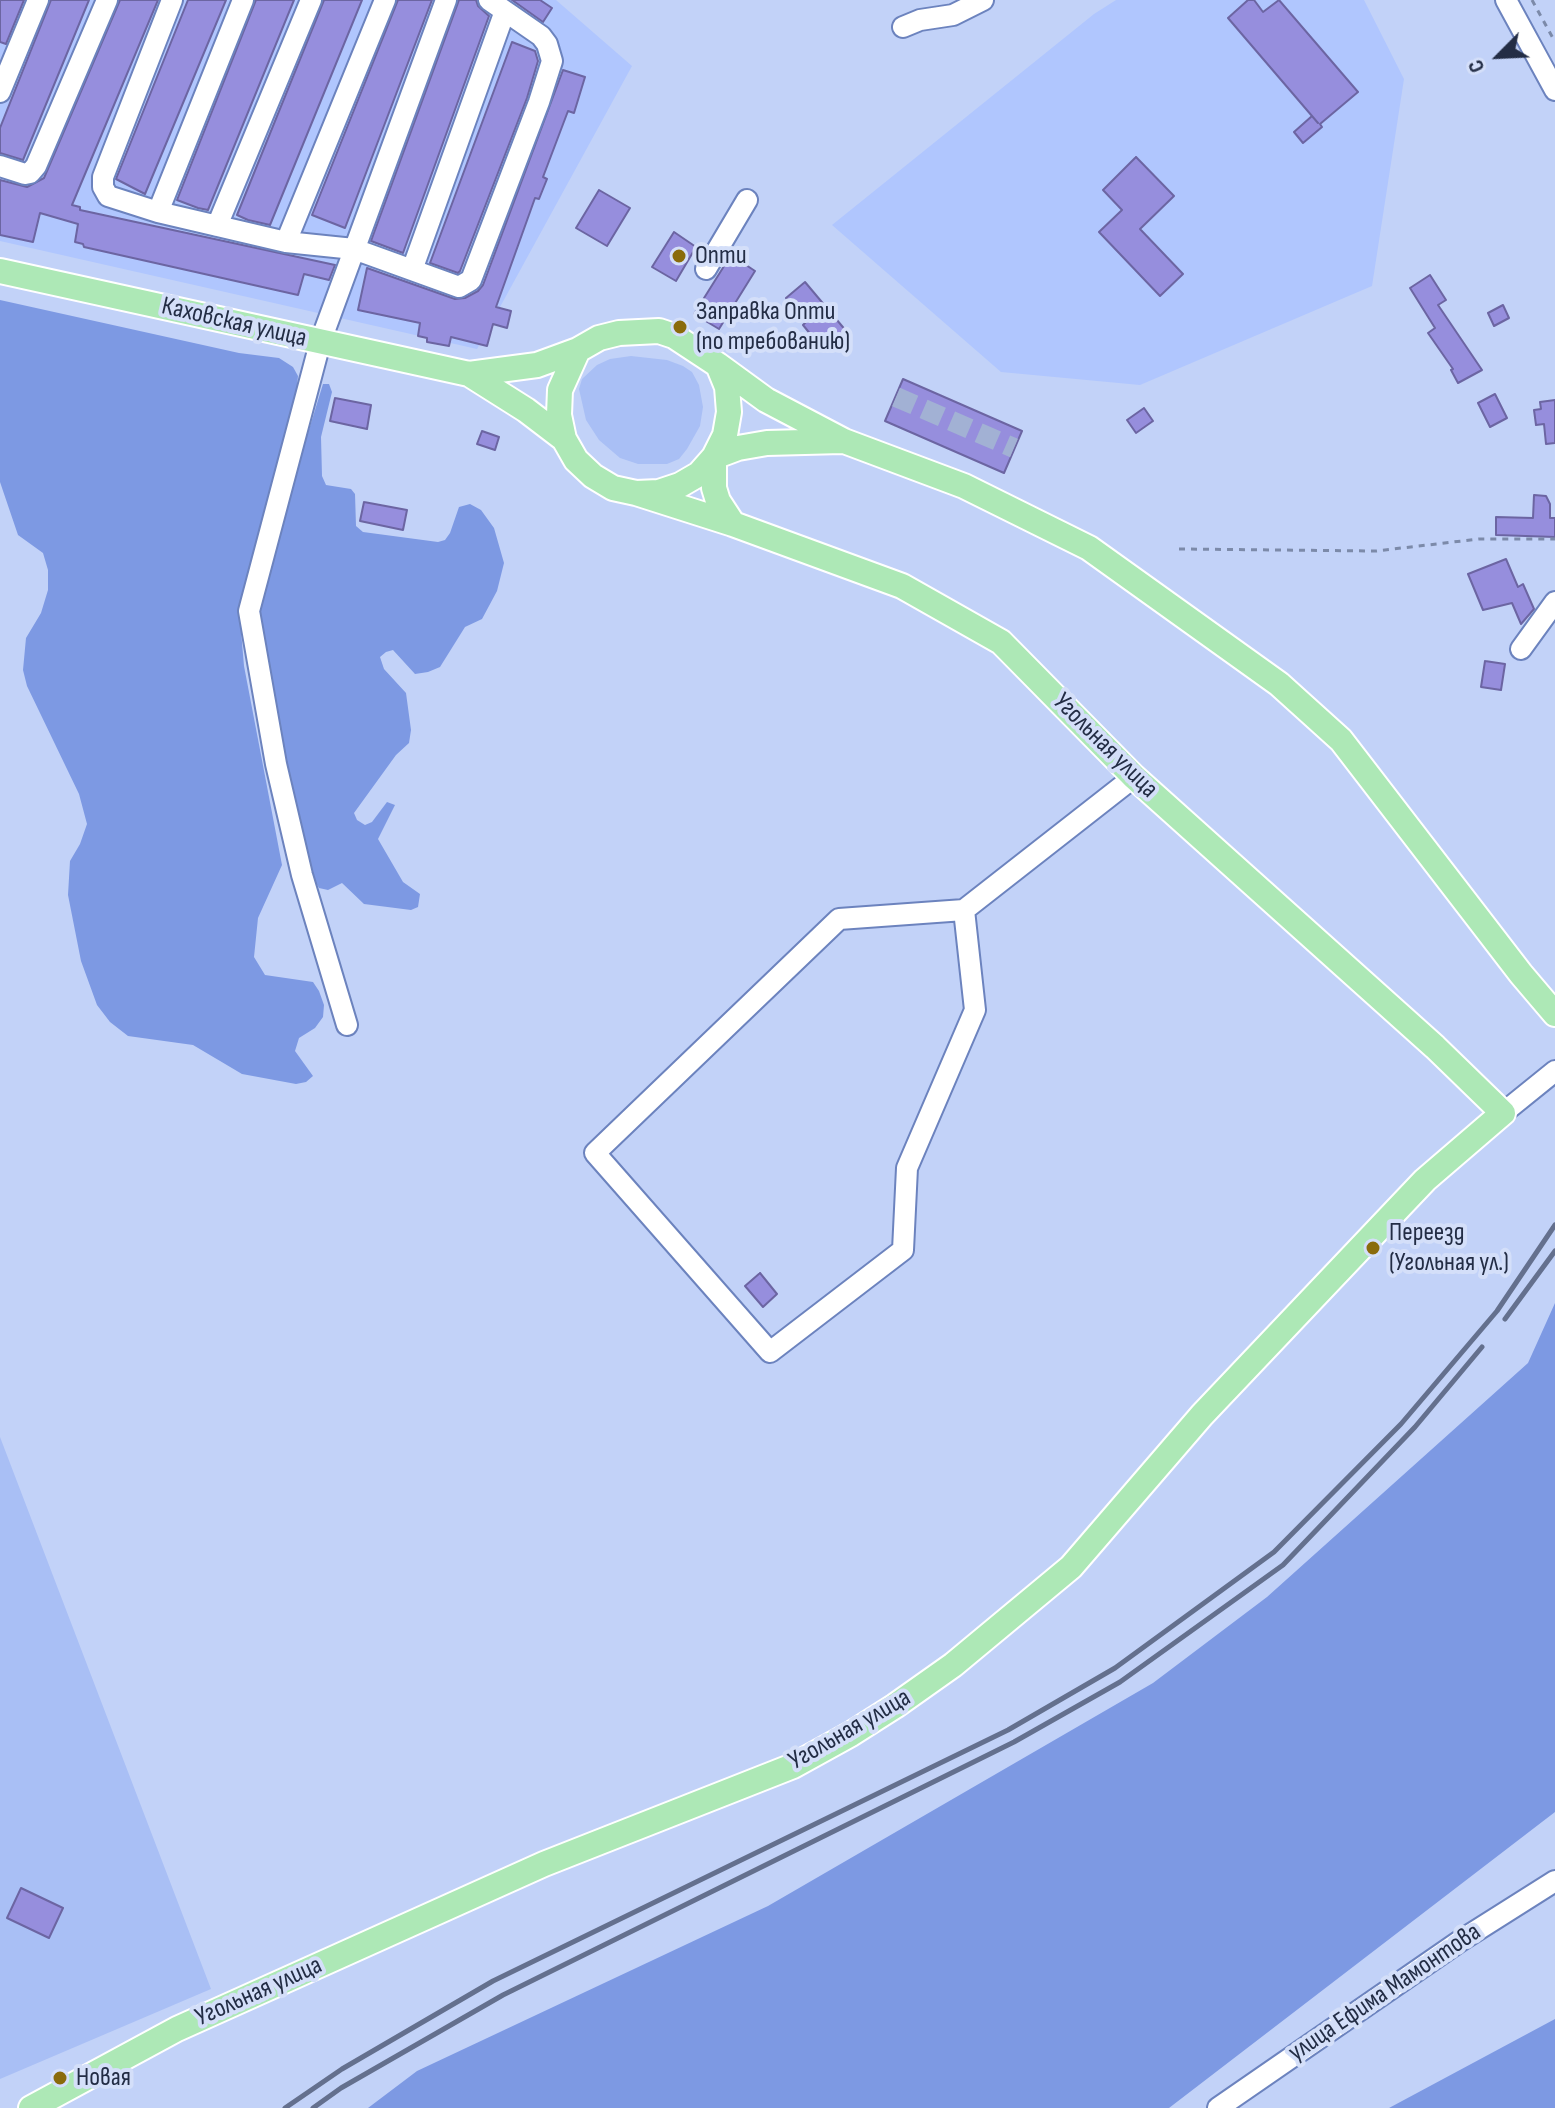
<!DOCTYPE html>
<html>
<head>
<meta charset="utf-8">
<style>
	body { margin:0 }
	#map { position:relative; width:1555px; height:2108px; overflow:hidden; background:#c2d2f8; font-family:"Sofia Sans Condensed",sans-serif }
	canvas { display:block }
	.north { position:absolute; left:1459px; top:16px; width:80px; height:80px; -webkit-text-stroke:6px #d4dff9; paint-order:stroke; rotate:246deg; font-size:22px; font-weight:700; line-height:32px; text-align:center; color:#232d45 }
	.north::after { content:''; display:block; margin:auto; width:28px; height:36px; background:#232d45; clip-path:polygon(50% 0,100% 100%,50% 72%,0 100%) }
</style>
</head>
<body>
<div id="map">
<canvas width="1555" height="2108"></canvas>
<div class="north">С</div>
</div>
<script>
const c = document.querySelector('canvas').getContext('2d');
c.lineJoin = 'round';
function paint(path, color) {
  c.fillStyle = color;
  c.fill(path, 'evenodd');
}
function shape(rows) {
  const path = new Path2D();
  for (const r of rows) {
    path.moveTo(r[0], r[1]);
    for (let i = 2; i < r.length; i += 2) path.lineTo(r[i], r[i + 1]);
  }
  return path;
}
function strokePath(path, color, width, dash) {
  c.strokeStyle = color;
  c.lineWidth = width;
  c.lineCap = dash ? 'butt' : 'round';
  c.setLineDash(dash || []);
  c.stroke(path);
}
function write(font, color, halo, rows, align = 'center') {
  c.font = font + ' "Sofia Sans Condensed",sans-serif';
  c.lineWidth = 8;
  c.setLineDash([]);
  c.textBaseline = 'middle';
  c.strokeStyle = halo;
  c.fillStyle = color;
  for (const [text, x, y, turn = 0] of rows) {
    c.save();
    c.translate(x, y);
    c.rotate((+turn || 0) * Math.PI / 180);
    c.textAlign = isNaN(turn) ? turn : align;
    if (halo) c.strokeText(text, 0, 0);
    c.fillText(text, 0, 0);
    c.restore();
  }
}
paint(shape([
	[0,0,556,0,632,66,477,349,0,241],
	[1116,0,1364,0,1404,79,1372,286,1140,385,1001,372,832,225,1094,14]
]), '#b0c6fe');
paint(shape([
	[631,356,667,360,683,366,692,372,699,385,703,407,700,426,687,449,679,459,667,464,638,464,620,458,599,440,586,420,579,389,582,379,597,365,610,359],
	[0,1437,211,1989,0,2079]
]), '#a9bff5');
paint(shape([
	[0,300,239,353,279,358,293,367,298,376,296,395,239,608,244,666,282,865,258,918,254,957,265,975,313,982,319,991,324,1005,323,1017,315,1028,299,1038,295,1051,313,1076,306,1082,296,1084,242,1074,193,1045,128,1036,110,1022,97,1005,81,961,68,895,70,861,80,844,87,824,79,794,27,686,23,670,26,638,41,613,48,590,48,570,43,553,18,535,0,482],
	[323,384,329,384,332,392,321,437,322,476,326,485,351,489,355,494,356,526,363,532,438,542,445,540,450,533,459,507,470,504,481,510,494,528,504,563,497,591,482,619,465,627,440,667,428,672,415,674,393,650,386,652,380,657,384,669,406,693,411,730,409,743,396,755,354,813,357,820,365,825,372,822,387,802,395,805,378,839,403,882,420,894,418,907,411,910,364,904,342,883,328,890,319,888,311,874,276,715,257,613,272,550],
	[1555,1303,1555,1812,1169,2108,368,2108,417,2071,768,1906,1153,1683,1267,1597,1528,1363],
	[1555,2019,1555,2108,1389,2108]
]), '#7d99e3');
const building = shape([
	[0,0,24,0,6,44,0,42,0,0],
	[51,0,89,0,23,160,0,153,0,128,51,0],
	[120,0,158,0,72,205,80,207,80,210,335,265,329,280,304,274,298,295,84,247,83,244,75,242,78,224,40,213,33,242,0,235,0,180,27,187,44,178,120,0],
	[188,0,226,0,145,194,116,179,188,0],
	[256,0,294,0,208,210,198,208,177,200,256,0],
	[324,0,362,0,270,225,248,220,237,215,324,0],
	[398,0,432,0,345,228,312,215,398,0],
	[459,0,476,0,478,6,489,16,403,253,371,241,459,0],
	[512,0,540,0,552,8,543,22,512,0],
	[1248,0,1254,0,1263,12,1279,0,1358,92,1320,124,1322,127,1303,143,1294,132,1312,116,1318,123,1228,18,1248,0],
	[512,42,535,51,538,61,527,98,460,271,458,273,430,263,512,42],
	[563,70,585,77,574,113,568,111,543,177,547,179,539,199,535,198,496,307,511,311,507,328,493,324,487,346,451,337,449,346,427,342,427,338,418,336,420,323,358,310,367,268,455,299,465,298,478,291,483,285,563,70],
	[1136,157,1174,196,1140,229,1183,274,1160,296,1099,232,1122,210,1103,190,1136,157],
	[599,190,630,208,607,246,576,228,599,190],
	[674,232,696,247,676,281,652,267,674,232],
	[731,255,755,271,719,329,694,314,731,255],
	[1430,275,1446,300,1438,305,1482,370,1458,383,1451,370,1453,369,1428,333,1435,328,1410,288,1430,275],
	[805,282,847,332,824,351,803,325,806,322,786,298,805,282],
	[1503,305,1509,318,1494,326,1488,313,1503,305],
	[903,379,1022,431,1004,473,885,421,903,379],
	[1495,394,1507,418,1490,427,1478,403,1495,394],
	[335,398,371,405,367,429,330,421,335,398],
	[1555,400,1555,443,1546,444,1544,424,1536,425,1534,410,1541,409,1540,402,1555,400],
	[1144,408,1153,421,1136,433,1127,420,1144,408],
	[482,431,499,437,495,450,477,444,482,431],
	[1534,495,1546,496,1550,504,1550,518,1555,518,1555,537,1496,535,1496,517,1533,518,1534,495],
	[364,502,407,510,403,530,360,521,364,502],
	[1506,559,1518,587,1523,584,1534,609,1521,624,1512,603,1483,610,1468,574,1506,559],
	[1485,661,1505,664,1501,690,1481,687,1485,661],
	[760,1273,777,1294,763,1307,745,1286,760,1273],
	[21,1888,63,1908,49,1938,7,1918,21,1888]
]);
paint(building, '#968edd');
strokePath(building, '#6c65a2', 2);
strokePath(shape([
	[896,397,1014,448]
]), '#a2b1d4', 20, [20, 10]);
const minor = shape([
	[172,0,103,177,103,187,108,196,158,212,286,242,354,249,459,287,471,280,539,102,552,61,547,44,541,36,489,0],
	[1506,0,1555,90],
	[903,27,920,20,953,15,983,0],
	[0,92,38,0],
	[0,166,25,174,30,173,36,166,107,0],
	[158,212,243,0],
	[217,226,311,0],
	[286,242,385,0],
	[706,269,747,200],
	[412,270,505,11],
	[1521,649,1555,602],
	[964,910,975,1010,907,1168,903,1250,770,1352,595,1153,839,919,964,910,1134,777],
	[347,1025,302,875,276,764,249,611,320,343,446,0],
	[1503,1113,1555,1071],
	[1218,2108,1460,1941,1555,1881]
]);
const major = shape([
	[0,271,469,374,526,410,564,439],
	[718,365,766,400,844,441,964,486,1089,548,1279,684,1341,740,1521,974,1555,1014],
	[469,374,537,365,578,350,599,338,619,333,659,331,674,336,718,365,727,387,729,412,725,435,714,457,699,474,680,485,659,492,636,493,613,488,593,476,576,460,564,439,559,415,560,390,578,350],
	[714,457,738,448,767,443,842,441],
	[714,457,714,488,718,501,733,524],
	[31,2108,177,2029,544,1864,793,1766,851,1734,895,1706,953,1665,1071,1567,1202,1415,1425,1180,1503,1113,1435,1047,1134,777,1001,642,902,586,733,524,636,493]
]);
strokePath(minor, '#6c83be', 24);
strokePath(major, '#fff', 28);
strokePath(shape([
	[1532,0,1555,42],
	[1179,549,1376,551,1479,539,1555,539]
]), '#7c8aa9', 3, [6, 6]);
strokePath(minor, '#fff', 20);
strokePath(major, '#ade8b6', 24);
strokePath(shape([
	[1505,1319,1555,1251],
	[285,2108,342,2069,493,1981,1008,1730,1115,1668,1274,1552,1401,1424,1497,1311,1555,1225],
	[313,2108,341,2088,503,1995,1014,1742,1120,1682,1283,1565,1415,1427,1482,1347]
]), '#64708e', 5);
for (const [x, y, r, color] of [
	[679,256,8,"#8a6b0b"],
	[680,327,8,"#8a6b0b"],
	[1373,1248,8,"#8a6b0b"],
	[60,2078,8,"#8a6b0b"]
]) {
  const dot = new Path2D();
  dot.arc(x, y, r, 0, 2 * Math.PI);
  c.fillStyle = color;
  c.fill(dot);
  strokePath(dot, '#d4dff9', 3);
}
write('26px', '#232d45', '#d4dff9', [
	["Опти",695,256],
	["Заправка Опти",696,312],
	["(по требованию)",696,342],
	["Переезд",1389,1233],
	["(Угольная ул.)",1389,1263],
	["Новая",76,2078]
], 'left');
write('26px', '#232d45', '#d4dff9', [
	["Каховская улица",234,323,13],
	["Угольная улица",1105,746,45],
	["Угольная улица",850,1730,-30],
	["Угольная улица",259,1992,-24],
	["улица Ефима Мамонтова",1385,1993,-34]
]);
</script>
</body>
</html>
